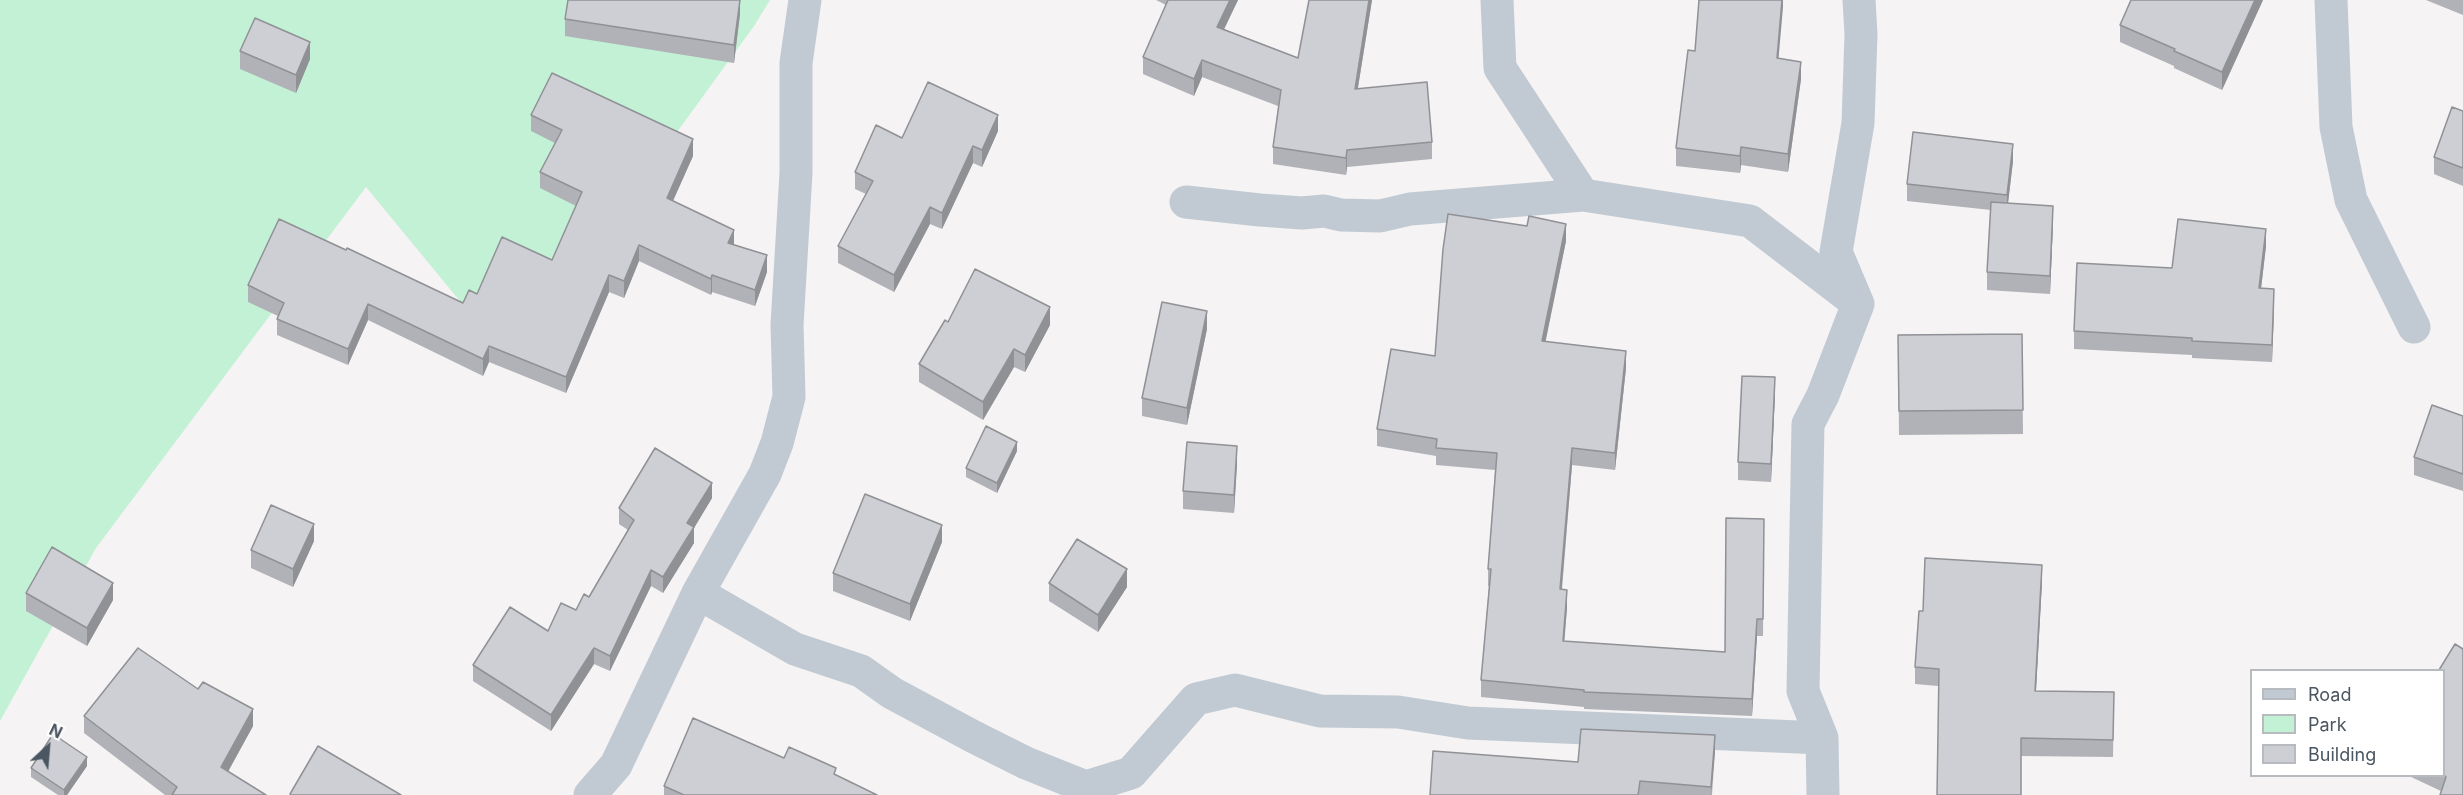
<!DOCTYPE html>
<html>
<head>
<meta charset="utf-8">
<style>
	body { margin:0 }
	#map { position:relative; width:2463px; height:795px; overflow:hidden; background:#f5f3f3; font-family:Inter,sans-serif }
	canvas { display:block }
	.legend { position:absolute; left:2250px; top:669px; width:195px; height:108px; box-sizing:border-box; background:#fff; border:2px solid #b7bbc0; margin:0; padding:8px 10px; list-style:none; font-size:18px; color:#4a5661 }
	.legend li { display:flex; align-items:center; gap:12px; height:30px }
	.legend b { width:30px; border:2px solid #b7bbc0 }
	.north { position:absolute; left:18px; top:717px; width:60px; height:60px; -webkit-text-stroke:4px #fff; paint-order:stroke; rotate:26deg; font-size:16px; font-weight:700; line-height:24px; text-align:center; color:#4a5661 }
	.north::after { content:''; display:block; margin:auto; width:21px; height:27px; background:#4a5661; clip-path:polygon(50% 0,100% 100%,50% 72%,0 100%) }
</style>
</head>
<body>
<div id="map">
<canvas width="2463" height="795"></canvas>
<ul class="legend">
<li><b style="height:8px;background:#c1cad2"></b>Road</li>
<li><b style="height:16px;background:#c3f1d5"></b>Park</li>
<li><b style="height:16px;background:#cdcfd5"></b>Building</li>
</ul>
<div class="north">N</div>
</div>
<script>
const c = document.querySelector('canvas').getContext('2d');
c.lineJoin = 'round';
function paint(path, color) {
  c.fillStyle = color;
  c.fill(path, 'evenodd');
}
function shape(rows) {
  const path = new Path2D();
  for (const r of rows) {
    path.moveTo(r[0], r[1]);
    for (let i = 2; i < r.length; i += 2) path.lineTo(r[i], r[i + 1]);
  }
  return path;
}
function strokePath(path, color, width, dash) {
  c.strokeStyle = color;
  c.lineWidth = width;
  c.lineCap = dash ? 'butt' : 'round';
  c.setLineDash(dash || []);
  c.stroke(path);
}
paint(shape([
	[0,0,770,0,754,26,510,362,366,187,96,548,0,721]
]), '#c3f1d5');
strokePath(shape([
	[1497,0,1500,68,1583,195],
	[2331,0,2336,127,2351,200,2414,327],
	[1186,202,1260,210,1302,213,1324,211,1341,215,1380,216,1410,209,1583,195,1750,221,1857,303],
	[698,593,795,649,861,671,892,693,974,737,1026,763,1086,787,1131,773,1196,699,1235,690,1320,711,1398,712,1468,723,1822,738],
	[590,795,616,765,698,593,765,474,777,443,789,397,787,325,796,173,796,63,805,0],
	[1823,795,1822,738,1803,691,1808,424,1823,395,1858,304,1836,252,1858,123,1861,34,1859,0]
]), '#c1cad2', 33);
paint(shape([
	[740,0,740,14,734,63,565,36,565,19],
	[1156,0,1238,0,1224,29,1298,58,1309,0,1372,0,1358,88,1432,142,1432,159,1347,167,1346,175,1273,164,1273,147,1278,106,1202,77,1194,96,1143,74,1143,57,1166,5],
	[1783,0,1778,58,1801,79,1788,172,1741,165,1740,173,1676,166,1676,148,1695,51],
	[2263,0,2222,90,2174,68,2174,66,2120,42,2120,25],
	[2426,0,2463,0,2463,15],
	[240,51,310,59,296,93,240,69],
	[2463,111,2463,186,2434,174,2434,157],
	[531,115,693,156,673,201,734,245,767,272,755,306,712,292,711,295,639,261,624,298,609,292,566,393,489,362,483,376,368,320,348,365,277,335,277,319,278,316,248,302,248,285,463,303,477,294,552,260,576,206,540,188,540,172,555,143,531,131],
	[998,131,982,167,973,163,942,229,930,224,894,292,838,263,838,246,866,194,855,189,855,172],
	[2013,161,2008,203,2053,223,2050,294,1987,290,1987,272,1991,210,1907,201,1907,184],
	[1566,241,1545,342,1626,368,1615,470,1572,465,1562,590,1567,608,1564,641,1725,652,1764,519,1763,636,1757,636,1752,716,1584,709,1584,707,1481,697,1481,680,1489,586,1488,586,1488,569,1495,470,1436,465,1436,456,1377,446,1377,429,1435,356],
	[2266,246,2261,288,2274,307,2272,362,2192,358,2192,355,2074,349,2074,331,2172,268],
	[948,322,1050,325,1025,372,1014,367,983,420,919,382,919,364],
	[1207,329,1187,425,1142,416,1142,398],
	[2022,334,2023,434,1899,435,1898,335],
	[1775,394,1771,482,1738,480,1738,462],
	[2463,416,2463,491,2414,475,2414,457],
	[1017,451,997,493,966,477,966,468],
	[1237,464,1234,513,1183,509,1183,491],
	[712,498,694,528,694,543,663,593,651,586,610,671,594,664,551,731,473,681,473,665,548,631,576,610,589,597,628,530,619,524,619,508],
	[314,541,293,587,251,568,251,550],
	[942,542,910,621,833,591,833,573],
	[2042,582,2036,691,2114,692,2113,757,2021,756,1938,686,1915,684,1915,667,1923,611],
	[1049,583,1127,587,1098,632,1049,601],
	[26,593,113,600,87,646,26,611],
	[2444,670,2463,795,2441,791,2409,776,2444,776],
	[84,716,253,726,228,772,266,795,165,795,84,733],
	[1715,752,1712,795,1430,795,1578,762],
	[784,758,836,775,877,795,664,795,664,786],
	[87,766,67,795,58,795,31,777,31,768]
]), '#b0b2b7');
paint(shape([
	[740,0,740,14,734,63,734,45],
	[1230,0,1238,0,1217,44,1217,27],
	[1369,0,1372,0,1355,105,1355,89],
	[1782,0,1783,0,1783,7,1777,76,1777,58],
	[2255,0,2263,0,2222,90,2222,72],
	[310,42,310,59,296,93,296,75],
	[1202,60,1202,77,1194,96,1194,79],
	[1801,62,1801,79,1788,172,1788,154],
	[998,115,998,131,982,167,982,150],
	[693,139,693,156,667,214,667,198],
	[2013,144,2013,161,2007,212,2007,195],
	[973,146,973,163,942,229,942,213],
	[1741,147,1741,165,1740,173,1740,156],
	[1347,150,1347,167,1346,175,1346,158],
	[2053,206,2053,223,2050,294,2050,276],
	[930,207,930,224,894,292,894,275],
	[1566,224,1566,241,1542,359,1542,341],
	[2266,229,2266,246,2259,306,2259,288],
	[734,230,734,246,728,243],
	[639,245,639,261,624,298,624,281],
	[767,255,767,272,755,306,755,290],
	[609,275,609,292,566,393,566,377],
	[712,275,712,292,711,295,711,279],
	[2274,289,2274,307,2272,362,2272,345],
	[368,304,368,320,348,365,348,349],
	[1050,307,1050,325,1025,372,1025,355],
	[1207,311,1207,329,1187,425,1187,408],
	[489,346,489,362,483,376,483,359],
	[1014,349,1014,367,983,420,983,402],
	[1626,351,1626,368,1615,470,1615,453],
	[1775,377,1775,394,1771,482,1771,464],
	[1017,442,1017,451,997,493,997,483],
	[1237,446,1237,464,1234,513,1234,495],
	[1572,448,1572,465,1560,607,1560,589],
	[712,483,712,498,694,528,694,543,663,593,663,577,687,523],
	[314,524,314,541,293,587,293,569],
	[942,525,942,542,910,621,910,604],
	[2042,565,2042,582,2035,709,2035,691],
	[1127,569,1127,587,1098,632,1098,615],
	[651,570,651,586,610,671,610,656],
	[113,583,113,600,87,646,87,628],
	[1567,590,1567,608,1563,659,1563,641],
	[1757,619,1757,636,1752,716,1752,699],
	[594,648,594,664,551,731,551,715],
	[253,709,253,726,221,784,221,767],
	[1715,735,1715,752,1711,795,1711,787],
	[87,757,87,766,67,795,64,795,64,790]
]), '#909195');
const building = shape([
	[568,0,740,0,734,45,565,19,568,0],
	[1168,0,1230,0,1217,27,1298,58,1309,0,1369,0,1355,89,1427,82,1432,142,1347,150,1346,158,1273,147,1281,90,1202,60,1194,79,1143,57,1168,0],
	[1699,0,1782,0,1777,58,1801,62,1788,154,1741,147,1740,156,1676,148,1688,50,1695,51,1699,0],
	[2131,0,2255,0,2222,72,2174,51,2175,49,2120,25,2131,0],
	[255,18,310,42,296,75,240,51,255,18],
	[552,73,693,139,667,198,734,230,728,243,767,255,755,290,712,275,711,279,639,245,624,281,609,275,566,377,489,346,483,359,368,304,348,349,277,319,284,303,248,285,279,219,346,250,347,248,463,303,469,290,477,294,502,237,552,260,582,192,540,172,562,130,531,115,552,73],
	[928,82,998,115,982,150,973,146,942,213,930,207,894,275,838,246,873,181,855,172,876,125,902,138,928,82],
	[2452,107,2463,111,2463,168,2434,157,2452,107],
	[1913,132,2013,144,2007,195,1907,184,1913,132],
	[1991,202,2053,206,2050,276,1987,272,1991,202],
	[1448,214,1527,226,1529,216,1566,224,1542,341,1626,351,1615,453,1572,448,1560,589,1567,590,1563,641,1725,652,1726,518,1764,519,1763,619,1757,619,1752,699,1584,692,1584,690,1481,680,1491,569,1488,569,1497,453,1436,448,1437,439,1377,429,1391,349,1435,356,1443,249,1448,214],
	[2178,219,2266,229,2259,288,2274,289,2272,345,2192,341,2192,338,2074,331,2077,263,2172,268,2178,219],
	[975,269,1050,307,1025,355,1014,349,983,402,919,364,945,320,948,322,975,269],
	[1162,302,1207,311,1187,408,1142,398,1162,302],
	[2022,334,2023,410,1899,411,1898,335,2022,334],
	[1742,376,1775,377,1771,464,1738,462,1742,376],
	[2432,405,2463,416,2463,474,2414,457,2432,405],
	[986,426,1017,442,997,483,966,468,986,426],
	[1187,442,1237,446,1234,495,1183,491,1187,442],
	[655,448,712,483,687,523,694,527,663,577,651,570,610,656,594,648,551,715,473,665,510,607,548,631,561,603,576,610,584,594,589,597,634,520,619,508,655,448],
	[865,494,942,525,910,604,833,573,865,494],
	[271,505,314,524,293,569,251,550,271,505],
	[1077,539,1127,569,1098,615,1049,583,1077,539],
	[52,547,113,583,87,628,26,593,52,547],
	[1925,558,2042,565,2035,691,2114,692,2113,740,2021,738,2021,795,1937,795,1939,669,1915,667,1919,611,1923,611,1925,558],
	[2455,644,2463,649,2463,795,2440,795,2446,777,2444,775,2444,670,2439,670,2455,644],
	[138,648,198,689,203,682,253,709,221,767,266,795,172,795,177,787,84,716,138,648],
	[693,718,784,758,789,747,836,768,834,774,877,795,684,795,664,786,693,718],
	[1581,729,1715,735,1711,787,1640,781,1638,795,1430,795,1433,751,1578,762,1581,729],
	[53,734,87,757,64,790,31,768,53,734],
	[318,746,401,795,291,795,290,794,318,746]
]);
paint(building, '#cdcfd5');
strokePath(building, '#909195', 1.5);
</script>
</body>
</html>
